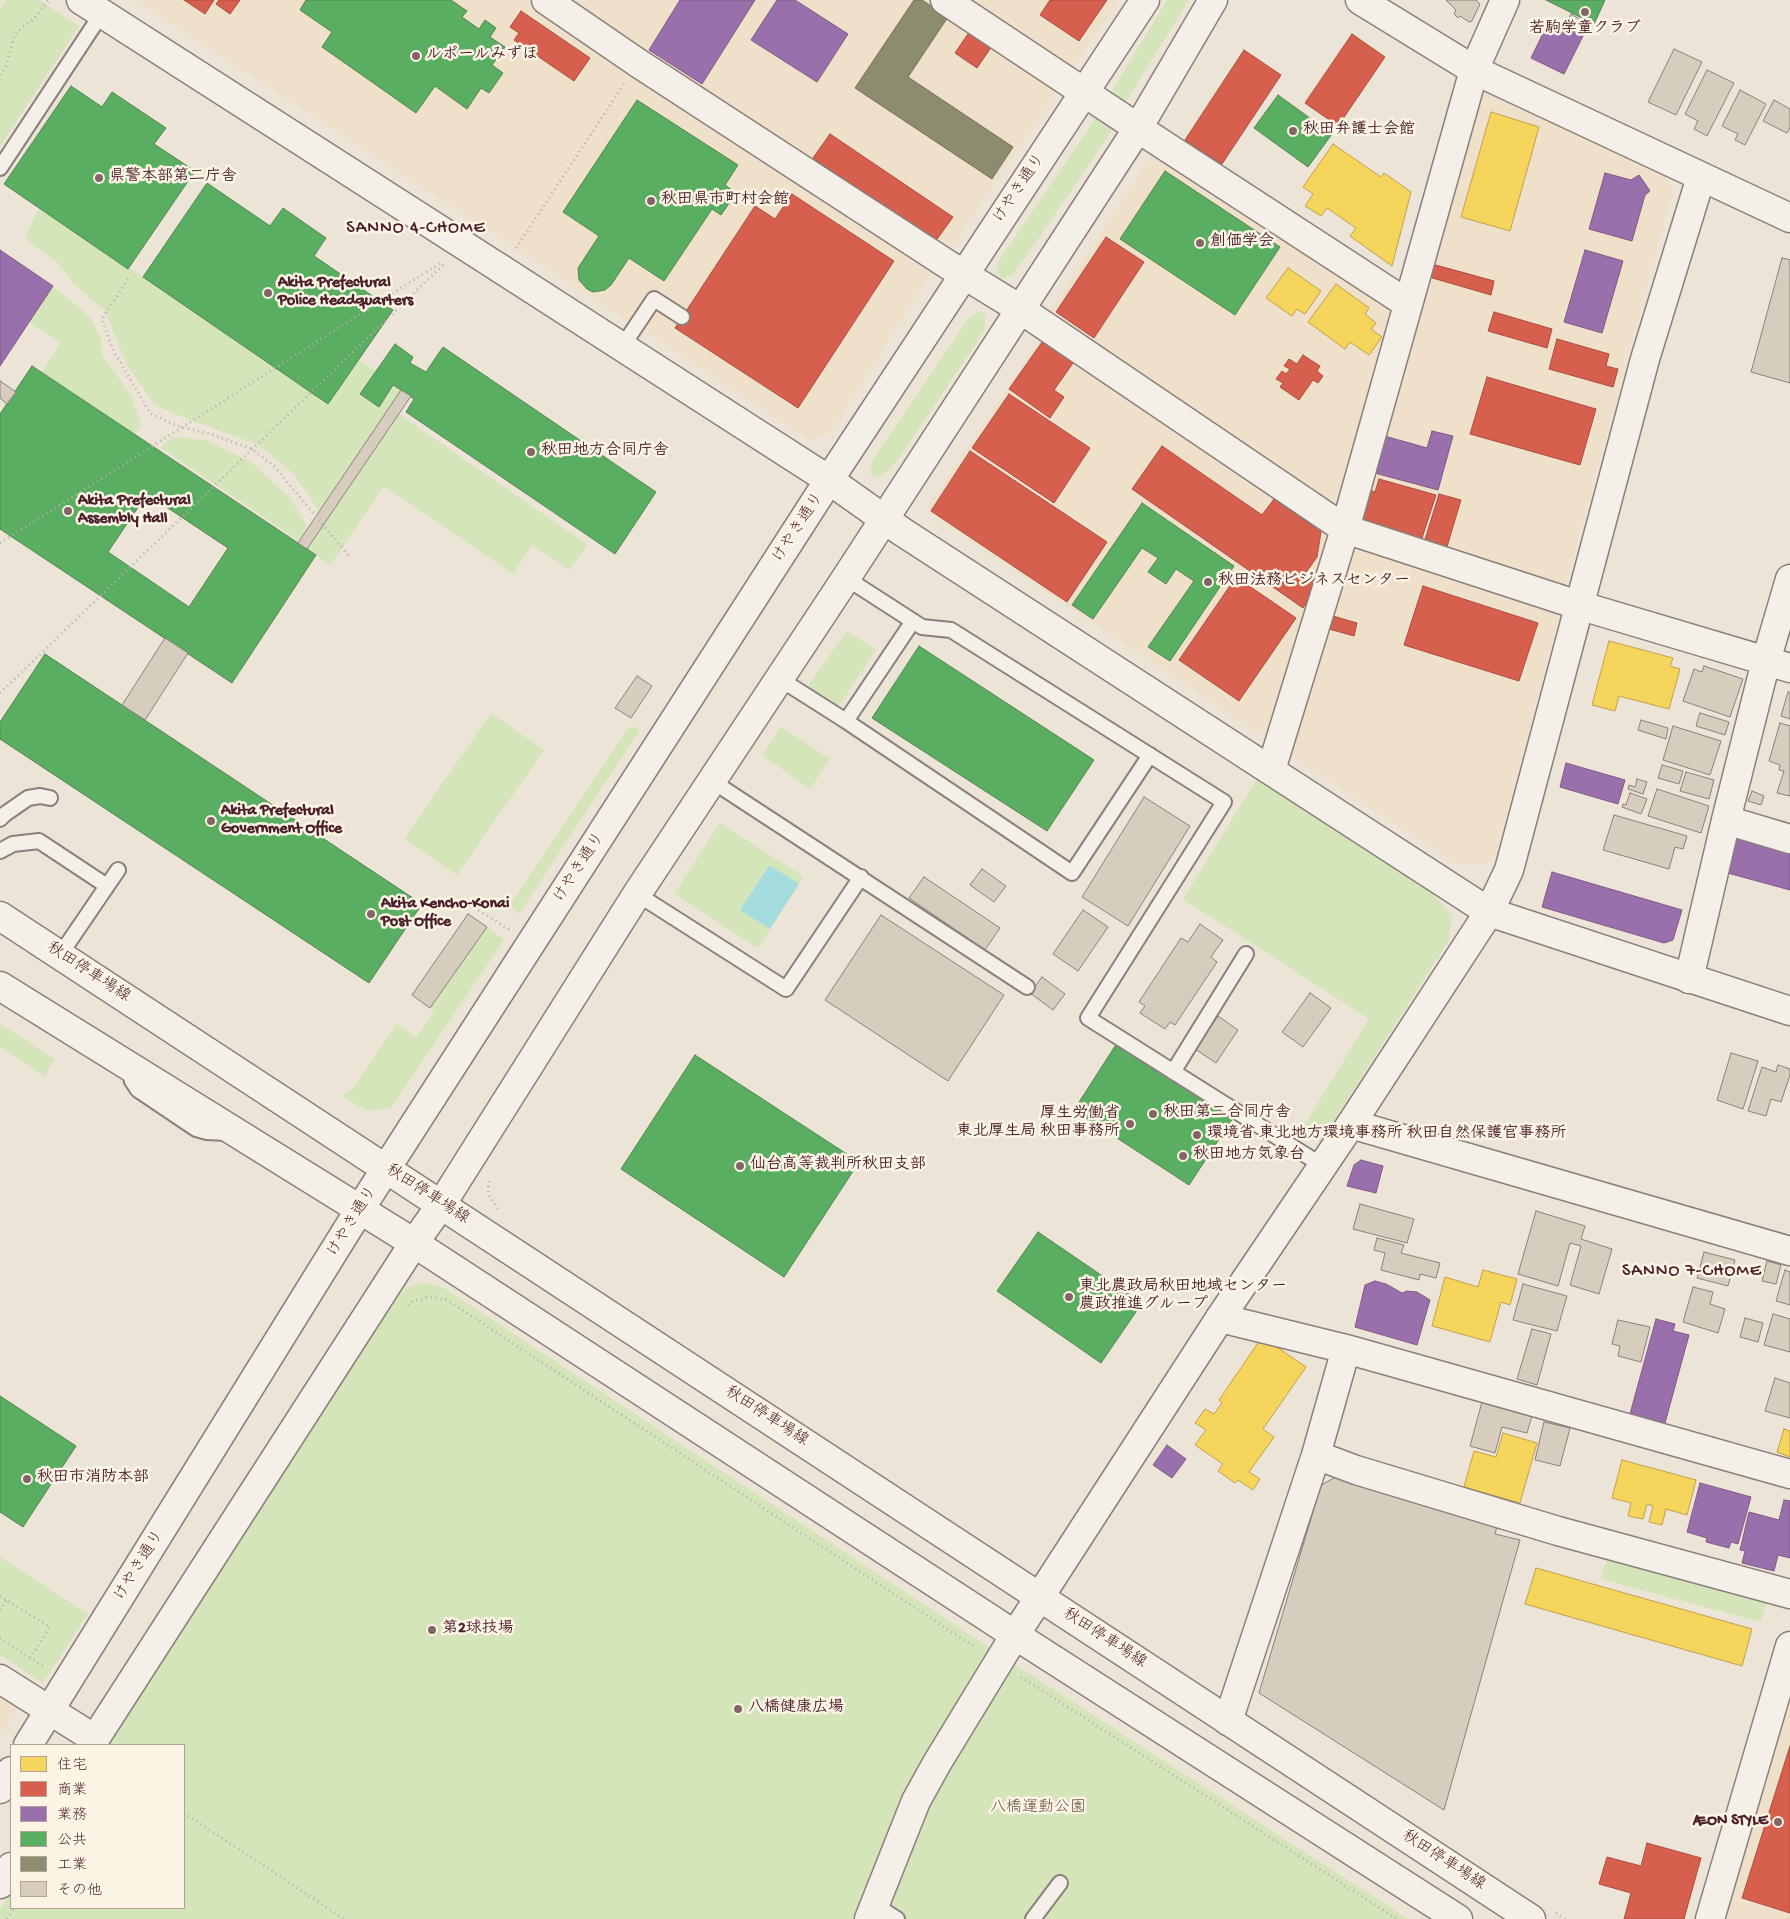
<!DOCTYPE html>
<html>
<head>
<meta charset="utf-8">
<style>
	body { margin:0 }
	#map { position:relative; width:1790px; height:1919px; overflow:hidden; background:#ece4d7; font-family:"Gochi Hand","Klee One",sans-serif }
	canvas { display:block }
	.legend { position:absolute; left:10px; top:1744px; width:175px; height:165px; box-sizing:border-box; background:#fcf5e5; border:1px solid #b59f9b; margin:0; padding:6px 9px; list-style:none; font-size:15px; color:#4a1f2b }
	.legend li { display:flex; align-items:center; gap:10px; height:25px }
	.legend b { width:25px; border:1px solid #b59f9b }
</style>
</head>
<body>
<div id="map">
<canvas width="1790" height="1919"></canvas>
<ul class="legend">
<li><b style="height:14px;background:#f6d55c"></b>住宅</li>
<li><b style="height:14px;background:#d6604d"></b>商業</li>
<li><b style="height:14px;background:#9970ab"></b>業務</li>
<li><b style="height:14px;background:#5aae61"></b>公共</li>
<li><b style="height:14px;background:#8c8c6e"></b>工業</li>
<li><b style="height:14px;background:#d7cdbf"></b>その他</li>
</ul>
</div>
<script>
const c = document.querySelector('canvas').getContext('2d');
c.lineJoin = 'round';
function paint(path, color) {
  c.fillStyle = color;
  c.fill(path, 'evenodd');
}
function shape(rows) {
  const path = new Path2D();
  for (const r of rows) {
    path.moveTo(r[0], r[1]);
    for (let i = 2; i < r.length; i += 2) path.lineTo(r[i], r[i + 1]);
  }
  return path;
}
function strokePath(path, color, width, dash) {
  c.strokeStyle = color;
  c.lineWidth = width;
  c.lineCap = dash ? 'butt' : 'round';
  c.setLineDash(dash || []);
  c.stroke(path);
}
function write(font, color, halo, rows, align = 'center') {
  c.font = font + ' "Gochi Hand","Klee One",sans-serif';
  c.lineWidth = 5;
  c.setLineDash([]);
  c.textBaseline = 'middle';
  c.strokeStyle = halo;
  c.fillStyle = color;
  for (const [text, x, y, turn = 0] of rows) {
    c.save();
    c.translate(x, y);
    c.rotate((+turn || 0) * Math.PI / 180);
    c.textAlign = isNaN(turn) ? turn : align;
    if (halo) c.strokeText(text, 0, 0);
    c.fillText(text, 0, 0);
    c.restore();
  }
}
paint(shape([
	[135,0,526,0,935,266,831,432,810,440],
	[581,0,928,0,1060,86,946,255,584,17],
	[959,0,1118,0,1075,65,1066,71],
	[1494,91,1667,177,1673,190,1566,585,1556,591,1358,527,1477,95],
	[1157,147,1396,304,1345,501,1330,505,1048,314],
	[1046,331,1326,527,1332,551,1273,732,1259,734,925,511],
	[1364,546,1560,612,1496,854,1488,863,1477,865,1457,864,1294,758,1289,744,1344,555],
	[0,1697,18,1709,0,1736],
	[1790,1697,1790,1919,1726,1919]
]), '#eee0c9');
paint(shape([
	[6,0,39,0,79,26,0,146,0,9],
	[1167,0,1189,0,1127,100,1117,106,1112,103,1113,90],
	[1106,113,1111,116,1111,132,1023,261,1013,274,1003,279,996,274,998,262,1095,119],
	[39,208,143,277,328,404,359,360,376,371,360,394,379,407,393,385,401,391,319,511,294,474,257,444,193,421,156,406,127,365,105,311,73,283,58,263,25,239],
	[53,286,91,318,101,339,102,355,131,395,141,425,134,435,42,373,60,343,29,322],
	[980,311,985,315,985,330,898,460,887,472,877,478,870,473,872,461,969,318],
	[399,414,588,545,569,570,532,545,513,574,384,486,330,565,307,549],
	[173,437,206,440,251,462,290,498,308,527,299,541,160,447],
	[847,631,876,650,837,709,806,688],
	[491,713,544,750,457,875,404,839],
	[632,726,640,730,519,914,509,906,626,731],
	[781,727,830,759,810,789,762,755],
	[1259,776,1432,893,1452,916,1449,940,1320,1142,1301,1131,1369,1019,1183,899],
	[720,823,804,877,799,884,768,865,740,910,770,929,758,948,674,894],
	[487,927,504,940,391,1108,366,1111,343,1096,348,1090,351,1091,396,1024,416,1037,434,1011,430,1008],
	[0,1024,55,1059,44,1076,0,1047],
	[423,1282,444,1288,1002,1656,1408,1919,0,1919,0,1909,11,1892,11,1908,184,1908,184,1745,106,1745,393,1302,405,1288],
	[1608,1554,1768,1597,1761,1622,1601,1579],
	[0,1557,88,1614,43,1683,0,1655]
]), '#d4e5b9');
paint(shape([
	[769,865,799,884,770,929,740,910]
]), '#a5dcdd');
const homes = shape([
	[1491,112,1539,127,1510,231,1461,217,1491,112],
	[1333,144,1381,177,1384,173,1411,192,1392,266,1350,236,1356,228,1327,208,1321,216,1305,206,1313,194,1303,187,1333,144],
	[1288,268,1321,291,1305,314,1297,309,1292,316,1266,298,1288,268],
	[1336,284,1369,308,1365,314,1376,323,1371,329,1382,337,1369,355,1350,342,1345,349,1308,322,1336,284],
	[1609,641,1673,658,1670,666,1680,669,1669,709,1619,696,1615,711,1592,705,1609,641],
	[1483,1270,1517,1279,1510,1305,1501,1302,1490,1342,1432,1326,1445,1277,1478,1287,1483,1270],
	[1262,1337,1306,1367,1263,1429,1274,1437,1249,1472,1260,1479,1253,1490,1238,1480,1235,1483,1218,1471,1223,1464,1195,1445,1206,1430,1195,1423,1205,1409,1214,1414,1222,1403,1219,1400,1262,1337],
	[1784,1429,1790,1431,1790,1457,1777,1452,1784,1429],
	[1503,1433,1537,1443,1520,1503,1464,1487,1474,1451,1496,1457,1503,1433],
	[1622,1460,1696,1480,1687,1515,1666,1509,1662,1525,1649,1522,1653,1506,1647,1504,1643,1519,1628,1516,1631,1503,1612,1498,1622,1460],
	[1536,1568,1752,1629,1742,1666,1525,1604,1536,1568]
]);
paint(homes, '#f6d55c');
strokePath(homes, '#c29e4d', 1);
const shops = shape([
	[184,0,214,0,205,14,184,0],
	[219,0,240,0,230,14,216,4,219,0],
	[1050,0,1107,0,1079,41,1040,15,1050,0],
	[521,11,590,58,574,81,514,40,519,33,510,27,521,11],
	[970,31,992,46,977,68,955,53,970,31],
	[1352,34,1385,57,1338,126,1305,103,1352,34],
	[1244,50,1281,75,1222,164,1185,140,1244,50],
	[830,134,953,217,935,242,813,158,830,134],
	[792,194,894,261,798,408,675,328,755,206,775,219,792,194],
	[1106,237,1144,262,1094,338,1056,312,1106,237],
	[1432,264,1494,281,1491,295,1429,277,1432,264],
	[1494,312,1552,329,1547,348,1488,331,1494,312],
	[1047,335,1078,356,1054,390,1064,397,1050,418,1009,389,1047,335],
	[1557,339,1609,354,1606,366,1618,369,1613,387,1549,369,1557,339],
	[1303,355,1320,366,1317,371,1323,376,1318,383,1313,380,1299,400,1280,387,1283,383,1276,379,1282,371,1286,374,1290,369,1284,366,1289,359,1297,364,1303,355],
	[1487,377,1596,409,1580,465,1470,434,1487,377],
	[1009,394,1090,448,1054,503,972,448,1009,394],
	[1162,446,1262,515,1274,499,1321,532,1317,557,1305,574,1319,584,1303,608,1132,489,1162,446],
	[970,451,1107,542,1067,602,931,511,970,451],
	[1379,479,1436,495,1421,541,1361,523,1367,489,1375,492,1379,479],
	[1439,494,1461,500,1446,550,1424,543,1439,494],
	[1236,577,1296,618,1239,701,1179,660,1236,577],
	[1423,586,1538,623,1519,681,1404,645,1423,586],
	[1333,616,1357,623,1354,636,1329,629,1333,616],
	[1790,1746,1790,1913,1742,1898,1790,1746],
	[1647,1843,1701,1858,1684,1919,1624,1919,1631,1893,1599,1884,1607,1857,1641,1866,1647,1843]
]);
paint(shops, '#d6604d');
strokePath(shops, '#ac4c43', 1);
const offices = shape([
	[680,0,755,0,702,84,649,50,680,0],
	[777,0,795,0,848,34,817,82,751,40,777,0],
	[1550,19,1583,36,1564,74,1531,58,1550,19],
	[1605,173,1631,180,1639,175,1650,191,1645,195,1632,241,1589,229,1605,173],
	[0,250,53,286,0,366,0,250],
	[1585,250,1623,261,1602,333,1564,322,1585,250],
	[1432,431,1453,436,1438,490,1371,472,1381,435,1427,448,1432,431],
	[1566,763,1625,780,1618,804,1560,787,1566,763],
	[1733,837,1790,853,1790,890,1724,872,1733,837],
	[1552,872,1682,910,1673,940,1664,943,1542,907,1552,872],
	[1361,1160,1383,1166,1376,1193,1347,1186,1354,1165,1361,1160],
	[1375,1281,1386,1284,1402,1293,1407,1291,1417,1292,1430,1300,1417,1345,1355,1327,1365,1285,1375,1281],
	[1656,1319,1675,1324,1673,1331,1689,1335,1665,1423,1630,1414,1656,1319],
	[1167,1445,1186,1459,1172,1478,1153,1465,1167,1445],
	[1700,1483,1751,1497,1738,1544,1731,1542,1729,1548,1706,1542,1707,1538,1687,1532,1700,1483],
	[1784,1500,1790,1501,1790,1558,1778,1555,1774,1571,1742,1563,1745,1551,1740,1550,1749,1512,1779,1520,1784,1500]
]);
paint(offices, '#9970ab');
strokePath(offices, '#815885', 1);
const public = shape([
	[306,0,451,0,467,11,462,17,479,29,485,20,496,28,490,37,505,47,492,65,503,73,489,93,481,88,467,109,435,86,416,113,322,47,332,32,300,10,306,0],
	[1546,0,1605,0,1594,24,1546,0],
	[71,86,102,107,112,92,166,128,154,144,195,171,128,269,4,184,71,86],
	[1278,95,1332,134,1308,167,1254,128,1278,95],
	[637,100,738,165,725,185,736,193,721,215,712,209,664,281,629,258,611,285,605,290,593,292,587,289,579,280,578,268,599,236,563,212,637,100],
	[1165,171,1280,247,1235,315,1120,239,1165,171],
	[207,183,270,226,283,208,326,238,314,256,393,310,328,404,143,277,207,183],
	[395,344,413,357,410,363,426,372,443,347,656,492,615,554,406,412,414,399,401,390,393,385,379,407,360,394,395,344],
	[32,366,316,555,232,683,0,529,0,414,32,366],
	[147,494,228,548,189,607,108,552,147,494],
	[1142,503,1234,566,1170,661,1148,647,1194,581,1176,569,1166,584,1148,572,1158,558,1142,548,1093,619,1072,605,1142,503],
	[919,646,1094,760,1047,831,872,718,919,646],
	[45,654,422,904,369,983,0,739,0,722,45,654],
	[1117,1043,1233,1118,1189,1185,1074,1110,1117,1043],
	[695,1055,859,1162,784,1277,621,1169,695,1055],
	[1038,1232,1142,1303,1101,1363,997,1291,1038,1232],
	[0,1396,76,1446,23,1527,0,1512,0,1396]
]);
paint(public, '#5aae61');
strokePath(public, '#558351', 1);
const industry = shape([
	[914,0,922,0,948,17,908,77,1013,147,992,179,855,88,914,0]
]);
paint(industry, '#8c8c6e');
strokePath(industry, '#786b5a', 1);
const building = shape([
	[1446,0,1476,0,1480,4,1472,21,1469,22,1460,16,1458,18,1454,14,1456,10,1446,0],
	[1571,14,1590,25,1587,32,1567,21,1571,14],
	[1674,49,1702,62,1676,115,1648,102,1674,49],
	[1707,70,1734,83,1707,136,1694,129,1698,121,1685,114,1707,70],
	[1740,90,1766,104,1745,145,1735,140,1738,134,1722,126,1740,90],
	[1774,100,1790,109,1790,128,1787,133,1763,121,1774,100],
	[1782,258,1790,260,1790,383,1751,372,1782,258],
	[0,381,16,392,7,404,0,398,0,381],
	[401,390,411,396,307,549,298,543,401,390],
	[165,638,188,653,145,720,122,705,165,638],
	[1704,666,1743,679,1730,717,1683,701,1694,669,1702,672,1704,666],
	[637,676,652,686,631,718,615,708,637,676],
	[1788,692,1790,692,1790,719,1781,716,1788,692],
	[1700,713,1729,722,1725,735,1696,726,1700,713],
	[1641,720,1668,728,1666,739,1638,730,1641,720],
	[1780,723,1790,726,1790,796,1777,793,1784,771,1779,770,1780,765,1769,761,1780,723],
	[1673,726,1721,741,1710,775,1663,760,1673,726],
	[1662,765,1683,771,1679,784,1658,778,1662,765],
	[1686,772,1714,780,1709,799,1680,791,1686,772],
	[1637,779,1647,782,1643,794,1628,789,1629,785,1635,787,1637,779],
	[1657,789,1709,806,1701,833,1648,816,1657,789],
	[1752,791,1764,796,1761,805,1748,801,1752,791],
	[1630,793,1647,799,1641,814,1622,807,1623,804,1626,805,1630,793],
	[1144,797,1190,826,1128,926,1082,897,1144,797],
	[1614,815,1687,836,1683,849,1675,847,1669,869,1603,850,1614,815],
	[982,869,1006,886,994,902,970,885,982,869],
	[924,877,1000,928,985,950,909,898,924,877],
	[1083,910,1108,927,1078,971,1053,954,1083,910],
	[468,914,487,927,430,1008,412,995,468,914],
	[881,915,1004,995,948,1081,825,1000,881,915],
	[1200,924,1223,940,1211,957,1217,962,1175,1025,1170,1022,1165,1029,1140,1013,1145,1006,1139,1002,1181,938,1188,942,1200,924],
	[1042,977,1065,994,1053,1010,1030,993,1042,977],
	[1310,993,1331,1008,1303,1047,1282,1032,1310,993],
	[1218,1016,1238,1030,1216,1063,1195,1049,1218,1016],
	[1731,1053,1758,1061,1743,1109,1717,1100,1731,1053],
	[1778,1065,1790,1069,1790,1075,1781,1102,1771,1099,1766,1116,1748,1111,1762,1067,1776,1072,1778,1065],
	[1360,1204,1414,1219,1407,1243,1353,1229,1360,1204],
	[1536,1211,1585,1226,1581,1239,1612,1249,1599,1294,1570,1285,1581,1246,1570,1243,1558,1286,1518,1274,1536,1211],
	[1377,1238,1404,1245,1401,1253,1440,1263,1436,1278,1420,1274,1419,1280,1381,1270,1385,1253,1374,1250,1377,1238],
	[1704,1252,1735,1260,1728,1286,1697,1278,1704,1252],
	[1767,1261,1781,1265,1776,1284,1762,1281,1767,1261],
	[1785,1270,1790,1272,1790,1305,1776,1301,1785,1270],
	[1523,1284,1567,1296,1557,1331,1513,1320,1523,1284],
	[1693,1287,1713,1292,1710,1304,1725,1309,1718,1333,1683,1322,1693,1287],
	[1773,1314,1790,1319,1790,1352,1764,1345,1773,1314],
	[1745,1318,1763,1323,1758,1342,1740,1337,1745,1318],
	[1618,1320,1650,1327,1641,1362,1618,1356,1620,1346,1612,1344,1618,1320],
	[1532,1329,1551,1334,1537,1385,1517,1379,1532,1329],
	[1775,1378,1790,1383,1790,1418,1765,1411,1775,1378],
	[1482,1402,1532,1416,1527,1433,1502,1427,1495,1453,1470,1446,1482,1402],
	[1544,1422,1570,1428,1560,1466,1535,1460,1544,1422],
	[1336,1477,1498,1523,1495,1534,1520,1540,1444,1810,1259,1693,1321,1485,1336,1477]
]);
paint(building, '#d7cdbf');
strokePath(building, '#8b7f7c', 1);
const service = shape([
	[0,168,102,13],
	[622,347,654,299,682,317],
	[846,578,922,627,951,630,1224,802,1088,1018,1323,1166],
	[913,621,846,721,1072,873,1150,755],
	[780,679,846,721],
	[712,781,1027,987],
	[0,819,5,814,28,798,40,796,50,798],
	[0,851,13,844,39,841,107,886,60,955],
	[107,886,118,870],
	[637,894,786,989,861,877],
	[129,1069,132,1081,138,1090,196,1129,207,1132,226,1133],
	[1173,1072,1246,954],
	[875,1905,897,1919],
	[1033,1919,1060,1883]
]);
const minor = shape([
	[81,0,501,269],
	[546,0,638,63,950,266,1020,309,1345,529,1578,605,1790,668],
	[945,0,1153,138,1408,304],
	[1271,770,1345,529,1474,70,1505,0],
	[1726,820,1790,839],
	[1689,979,1726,820,1766,661,1790,579],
	[1351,1124,1790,1251],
	[1220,1318,1346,1349,1316,1455,1356,1470,1558,1531,1790,1594],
	[1346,1349,1790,1474],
	[0,1679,95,1739],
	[1228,1721,1316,1455],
	[1710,1919,1790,1646]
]);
const tertiary = shape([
	[1360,0,1474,70,1790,218],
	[501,269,829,480,901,531,1489,912,1790,1011],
	[28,1745,360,1209,829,480,1145,0],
	[91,1745,414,1243,441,1205,637,894,846,578,1138,128,1213,0],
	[0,1789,11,1771],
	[0,1884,11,1867],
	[869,1919,916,1801,937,1763,1015,1635,1220,1318,1351,1124,1489,912,1509,870,1645,359,1701,177]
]);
const primary = shape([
	[0,916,1531,1919],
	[0,986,414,1243,1015,1635,1458,1919]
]);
strokePath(service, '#8b7f7c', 18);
strokePath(minor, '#8b7f7c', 31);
strokePath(tertiary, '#8b7f7c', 31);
strokePath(primary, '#8b7f7c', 31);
strokePath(shape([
	[0,75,6,66,14,37,21,28,34,19,49,0],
	[516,248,624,84],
	[128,279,102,319,112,348,150,413,175,425,213,435,250,448,274,466,349,556],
	[0,543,442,262],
	[0,693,445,263],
	[470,905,510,930],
	[489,1181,488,1194,498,1209],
	[408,1305,410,1302,429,1297,447,1300,976,1648],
	[0,1596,50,1627,30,1658],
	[0,1610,7,1600],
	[0,1638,44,1667],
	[1021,1677,1397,1919],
	[184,1813,344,1919],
	[1556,1913,1565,1919],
	[7,1919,14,1908]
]), '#b6aeab', 3, [1, 4]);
strokePath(service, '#f4f0e9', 14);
strokePath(minor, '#f4f0e9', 28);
strokePath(tertiary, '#f4f0e9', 28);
strokePath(primary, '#f4f0e9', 28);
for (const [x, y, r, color] of [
	[1585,12,5,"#836467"],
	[416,56,5,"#836467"],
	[1293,131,5,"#836467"],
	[99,178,5,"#836467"],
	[651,201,5,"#836467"],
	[1200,243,5,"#836467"],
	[268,293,5,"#836467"],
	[531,452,5,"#836467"],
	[68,511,5,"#836467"],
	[1208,582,5,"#836467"],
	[211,821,5,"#836467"],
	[371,914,5,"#836467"],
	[1153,1114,5,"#836467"],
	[1130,1124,5,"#836467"],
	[1197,1135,5,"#836467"],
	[1183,1156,5,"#836467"],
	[740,1166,5,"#836467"],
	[1069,1297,5,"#836467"],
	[27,1479,5,"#836467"],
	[432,1630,5,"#836467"],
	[738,1709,5,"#836467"],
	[1778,1822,5,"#836467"]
]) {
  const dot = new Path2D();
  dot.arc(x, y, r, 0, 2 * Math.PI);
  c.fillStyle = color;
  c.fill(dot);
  strokePath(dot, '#fcf5e5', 2);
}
write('bold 16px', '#4a1f2b', '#fcf5e5', [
	["若駒学童クラブ",1585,30,"center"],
	["ルポールみずほ",426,56],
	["秋田弁護士会館",1303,131],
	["県警本部第二庁舎",109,178],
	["秋田県市町村会館",661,201],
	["創価学会",1210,243],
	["Akita Prefectural",278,284],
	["Police Headquarters",278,302],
	["秋田地方合同庁舎",541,452],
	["Akita Prefectural",78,502],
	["Assembly Hall",78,520],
	["秋田法務ビジネスセンター",1218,582],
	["Akita Prefectural",221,812],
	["Government Office",221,830],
	["Akita Kencho-Konai",381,905],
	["Post Office",381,923],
	["秋田第二合同庁舎",1163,1114],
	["厚生労働省",1120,1115,"right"],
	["東北厚生局 秋田事務所",1120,1133,"right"],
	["環境省 東北地方環境事務所 秋田自然保護官事務所",1207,1135],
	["秋田地方気象台",1193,1156],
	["仙台高等裁判所秋田支部",750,1166],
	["東北農政局秋田地域センター",1079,1288],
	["農政推進グループ",1079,1306],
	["秋田市消防本部",37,1479],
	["第2球技場",442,1630],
	["八橋健康広場",748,1709],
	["ÆON STYLE",1768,1822,"right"]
], 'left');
write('16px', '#4a1f2b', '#fcf5e5', [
	["けやき通り",1020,189,-56],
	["けやき通り",799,528,-57],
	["けやき通り",580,868,-57],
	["秋田停車場線",88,973,33],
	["秋田停車場線",427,1195,33],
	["けやき通り",353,1222,-58],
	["秋田停車場線",766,1417,33],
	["けやき通り",140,1566,-58],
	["秋田停車場線",1104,1639,33],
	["秋田停車場線",1443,1861,33]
]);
write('16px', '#685148', '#fcf5e5', [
	["八橋運動公園",1038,1809]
]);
c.letterSpacing = '1px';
write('18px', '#4a1f2b', '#fcf5e5', [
	["SANNO 4-CHOME",416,229],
	["SANNO 7-CHOME",1692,1272]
]);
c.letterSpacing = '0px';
</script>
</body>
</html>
